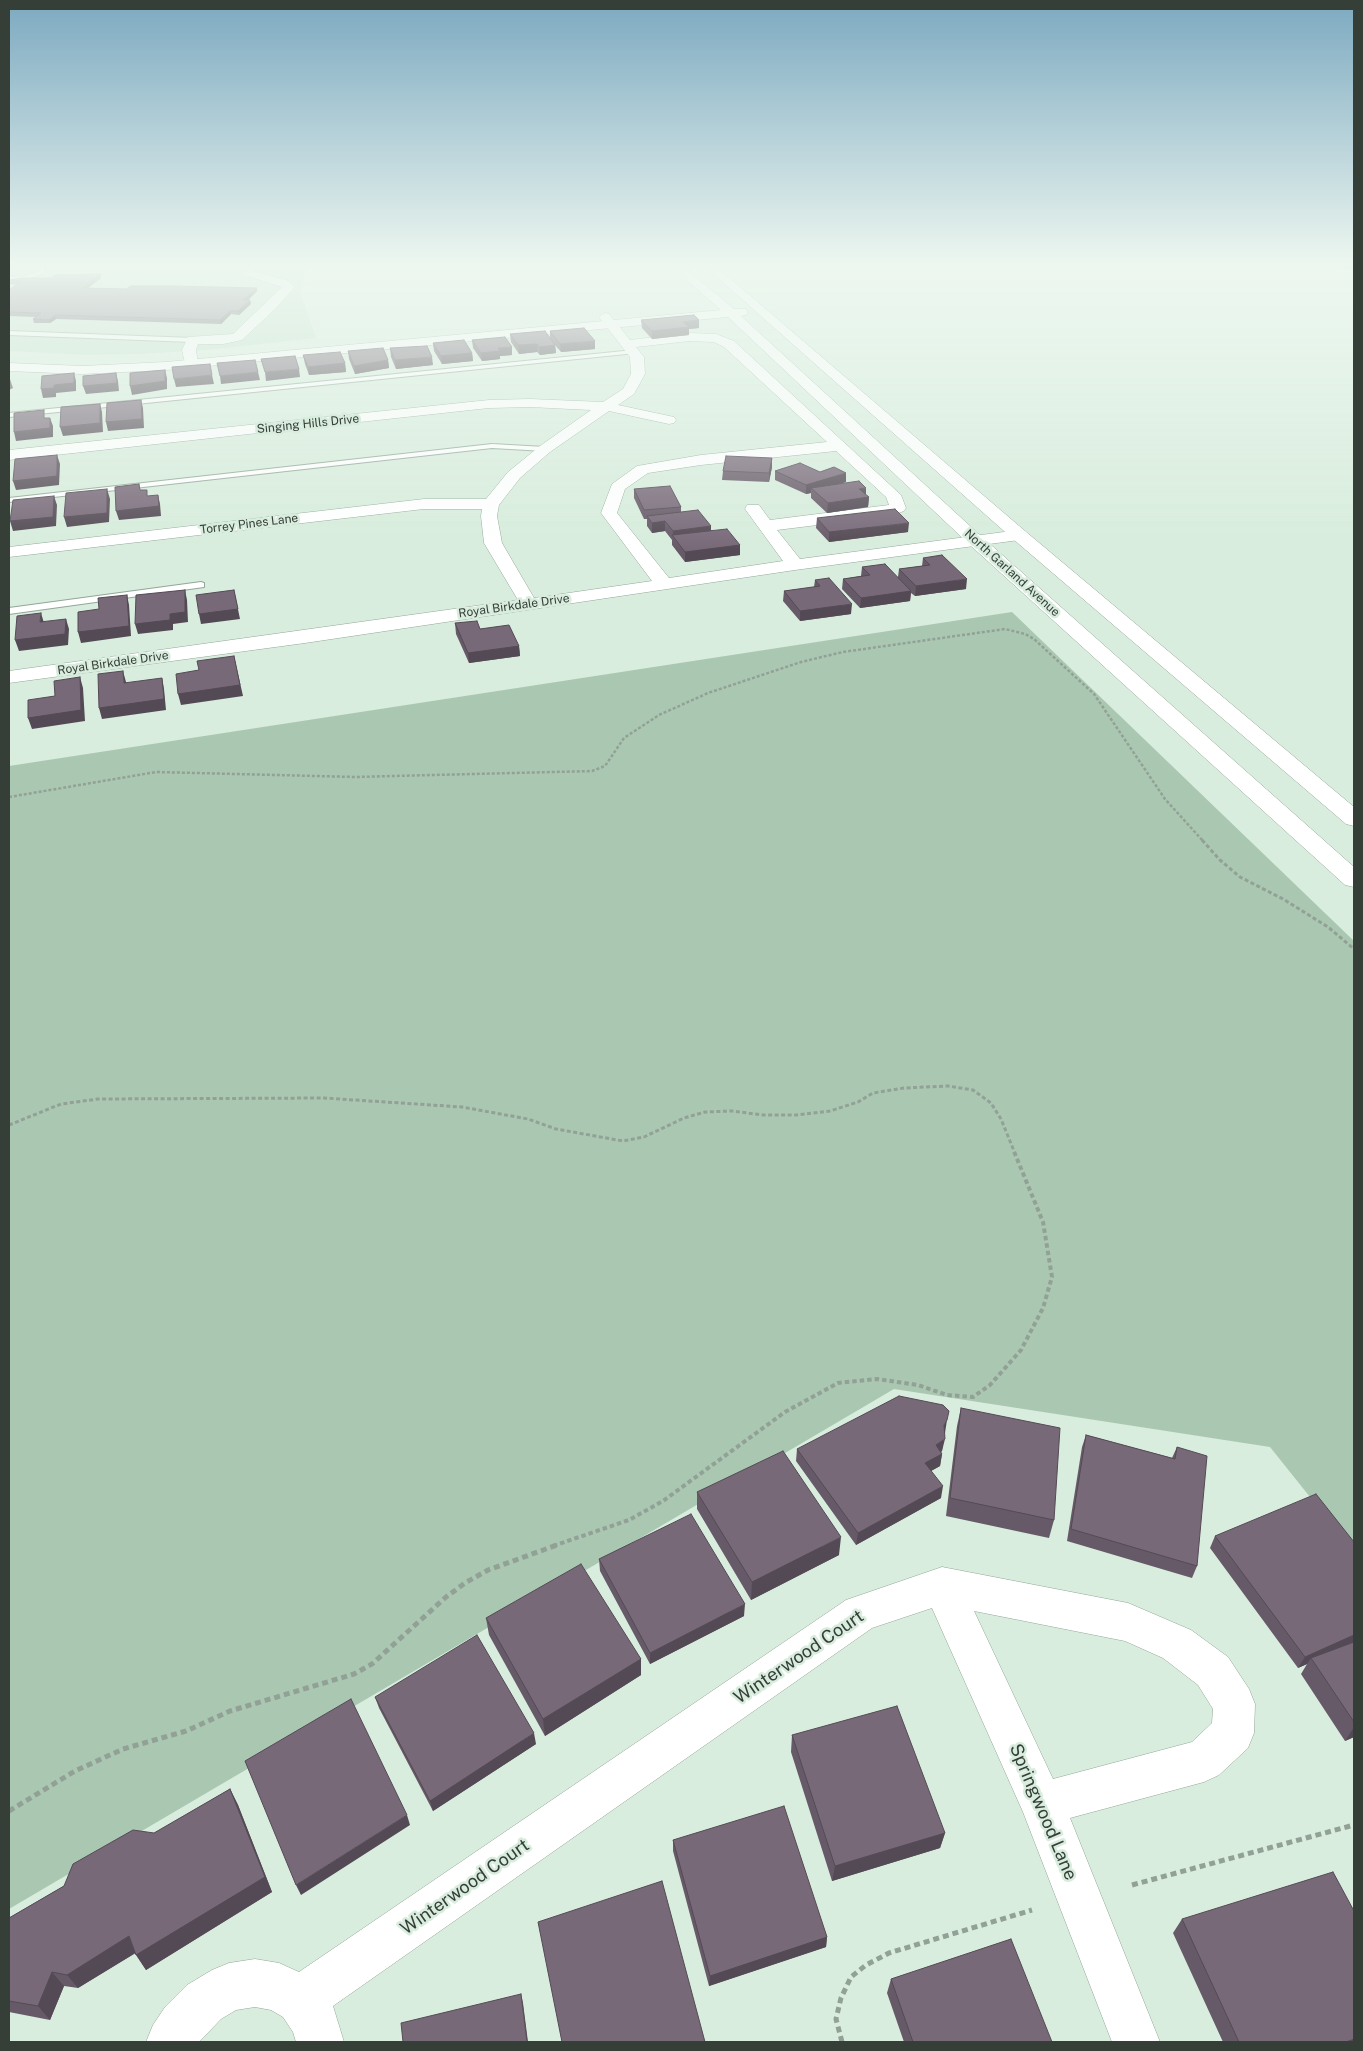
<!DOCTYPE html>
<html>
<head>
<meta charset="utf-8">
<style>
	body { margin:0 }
	#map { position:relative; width:1363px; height:2051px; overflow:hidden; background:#d8eddd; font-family:"Public Sans",sans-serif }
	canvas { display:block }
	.frame { position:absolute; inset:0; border:10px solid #363e38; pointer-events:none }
</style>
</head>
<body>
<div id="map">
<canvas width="1363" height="2051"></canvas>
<div class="frame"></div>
</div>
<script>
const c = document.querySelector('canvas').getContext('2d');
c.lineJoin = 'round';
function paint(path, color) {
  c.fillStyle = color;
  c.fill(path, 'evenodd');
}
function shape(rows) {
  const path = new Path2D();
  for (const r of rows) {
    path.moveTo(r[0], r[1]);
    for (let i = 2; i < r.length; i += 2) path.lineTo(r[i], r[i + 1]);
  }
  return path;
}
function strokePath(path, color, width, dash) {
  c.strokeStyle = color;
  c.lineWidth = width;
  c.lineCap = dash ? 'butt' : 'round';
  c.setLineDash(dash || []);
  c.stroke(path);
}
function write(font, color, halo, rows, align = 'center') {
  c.font = font + ' "Public Sans",sans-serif';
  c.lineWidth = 5;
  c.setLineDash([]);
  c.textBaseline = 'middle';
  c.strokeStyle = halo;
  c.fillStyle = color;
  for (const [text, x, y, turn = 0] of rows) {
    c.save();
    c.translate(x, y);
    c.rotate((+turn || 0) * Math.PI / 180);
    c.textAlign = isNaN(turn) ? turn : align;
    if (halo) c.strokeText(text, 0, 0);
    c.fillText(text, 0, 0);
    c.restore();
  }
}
paint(shape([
	[9,263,305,263,305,277,301,294,316,338,207,350,139,354,87,355,9,351]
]), '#c6e2ce');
paint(shape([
	[1201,263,1354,263,1354,269],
	[1012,612,1354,941,1354,1552,1270,1447,894,1389,9,1909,9,766]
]), '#aac7b2');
const lane = shape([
	[9,263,40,263,47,267,42,274,25,280,9,281,9,277,24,276,38,272,41,268,38,266,9,265,9,263],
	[9,331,193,338,196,340,193,342,9,335,9,331],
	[634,350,636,351,636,353,9,417,9,413,634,350],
	[492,444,545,447,549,449,545,451,492,448,9,502,9,498,492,444],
	[201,582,204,583,204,587,9,614,9,608,201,582]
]);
const street = shape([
	[249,270,289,281,295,287,276,308,242,340,223,344,198,344,196,350,198,364,196,367,186,367,182,350,188,337,233,334,282,287,245,275,243,273,249,270],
	[605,313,609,314,630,340,689,333,716,334,734,341,901,495,906,508,904,511,890,516,777,530,800,559,1019,530,1025,531,1028,535,1025,539,1019,540,795,570,305,643,9,683,9,671,518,600,484,543,481,516,482,509,424,509,9,557,9,547,424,499,486,499,508,472,540,446,591,410,530,407,489,408,9,460,9,450,489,400,530,399,603,402,623,389,631,374,630,357,599,317,605,313],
	[689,341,714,342,724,347,827,442,701,455,637,466,612,484,601,513,652,581,534,598,502,543,497,516,499,505,520,478,550,452,609,411,669,424,674,423,676,420,674,417,618,405,634,394,645,374,644,357,636,347,689,341],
	[836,451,886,497,889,505,770,520,759,505,747,505,745,509,783,561,669,578,617,513,625,489,648,473,701,465,836,451],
	[942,1567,1128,1603,1191,1630,1228,1657,1249,1689,1255,1704,1254,1733,1248,1748,1219,1775,1204,1782,1070,1818,1160,2042,1112,2042,1023,1812,932,1608,872,1628,333,2006,344,2042,296,2042,293,2032,283,2017,271,2010,255,2007,236,2010,221,2019,199,2042,146,2042,153,2025,165,2007,187,1985,212,1970,229,1963,255,1959,279,1963,299,1972,846,1600,942,1567],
	[974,1611,1125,1641,1163,1658,1198,1685,1213,1709,1212,1723,1192,1742,1053,1779,974,1611]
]);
const secondary = shape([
	[667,263,679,263,734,309,746,309,748,312,746,315,741,316,982,537,1354,867,1354,887,1345,885,970,545,728,317,166,370,82,374,9,371,9,363,82,366,166,362,721,310,667,263],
	[701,263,712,263,1025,531,1354,807,1354,826,1346,824,1013,539,701,263]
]);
strokePath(lane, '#93a798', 2);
strokePath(street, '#93a798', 1);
strokePath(secondary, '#93a798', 1);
strokePath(shape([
	[9,797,156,772,355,777,592,771,605,766,624,738,659,715,708,693,801,662,843,652,1005,629,1025,634,1034,639,1094,694,1165,799,1203,841]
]), '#92a196', 2.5, [3, 2]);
strokePath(shape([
	[1202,840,1220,860,1240,877,1283,899,1328,927,1354,949],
	[9,1125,61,1104,98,1099,324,1098,462,1107,528,1119,556,1129,623,1141,644,1137,684,1118,705,1112,732,1111,763,1115,797,1115,830,1111,858,1102,873,1093,904,1088,948,1086,973,1090,991,1103,1001,1119,1014,1151]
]), '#92a196', 3, [4, 2.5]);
strokePath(shape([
	[553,1546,629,1520,663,1501,785,1412,838,1383,877,1379,918,1385,947,1395,973,1397,990,1385,1021,1350,1043,1308,1052,1277,1043,1222,1013,1149]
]), '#92a196', 4, [4.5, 3]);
strokePath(shape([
	[9,1811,75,1771,123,1749,186,1731,230,1711,354,1674,372,1664,446,1597,465,1583,488,1570,557,1545],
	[1132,1885,1354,1825],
	[842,2042,836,2019,841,1998,851,1977,866,1965,889,1953,1032,1910]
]), '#92a196', 5, [6, 4]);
paint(lane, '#fff');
paint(street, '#fff');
paint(secondary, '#fff');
paint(shape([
	[51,278,101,278,88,288,126,289,257,288,257,291,248,300,250,300,251,304,239,315,231,314,221,324,56,319,50,323,34,323,33,319,36,317,9,316,9,290,18,285,9,284,9,280],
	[641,320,699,328,689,329,689,335,652,339,642,328],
	[550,331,595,349,561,352,555,345,556,353,540,355,537,352,519,354,511,342,510,334,550,339],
	[472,340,512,347,512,355,500,356,500,359,482,361,473,348],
	[433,343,472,353,473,361,442,364,434,351],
	[390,348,433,365,396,369,391,357],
	[348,351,388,360,389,368,355,374,349,359],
	[303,355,345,363,346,372,309,375,305,364],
	[772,458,772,467,769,482,722,480,723,471],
	[775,471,820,472,846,482,838,484,866,495,869,497,868,507,827,513,811,498,811,493,806,494,775,480],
	[634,489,681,507,681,512,711,526,711,530,740,545,740,555,685,562,672,545,672,540,665,531,652,533,647,526,647,519,644,519,634,498],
	[817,518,908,532,829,542,816,528],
	[923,558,966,589,915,596,911,593,910,601,860,608,842,589,843,579,861,576,862,567,898,577,899,569,922,566],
	[815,580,851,614,800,621,783,601,784,591,814,587],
	[455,623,480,629,519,646,520,656,469,663,456,634],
	[961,1408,1054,1520,1049,1538,946,1516,957,1426],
	[944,1433,942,1451,941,1452,942,1454,940,1466,931,1471,941,1498,856,1545,796,1461,797,1449,945,1433],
	[1086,1435,1172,1458,1177,1447,1197,1566,1192,1578,1067,1541,1082,1447],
	[697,1492,839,1555,751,1600,697,1509],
	[1215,1536,1354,1542,1354,1737,1345,1741,1301,1674,1307,1664,1298,1668,1210,1548],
	[599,1559,744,1616,650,1664,600,1571],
	[486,1618,641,1659,641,1675,545,1736,489,1635],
	[375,1697,536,1744,433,1811,379,1708],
	[792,1735,945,1833,940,1848,832,1881,791,1752],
	[230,1789,238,1805,272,1892,146,1970,135,1953,78,1988,64,1986,50,2020,9,2012,9,1918],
	[673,1840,827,1937,826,1947,709,1986,673,1851],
	[1182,1919,1354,2042,1223,2042,1173,1933],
	[891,1979,1052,2042,904,2042,887,1993]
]), '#675a68');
paint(shape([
	[101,274,101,278,83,292,82,288],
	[257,288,257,291,244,304,243,300],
	[250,300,251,304,239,315,238,311],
	[230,311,231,314,221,324,220,320],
	[55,315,56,319,50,323,49,320],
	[699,320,699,328,689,329,689,335,652,339,652,331,683,322],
	[595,341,595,349,561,352,560,344],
	[537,344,537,352,519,354,518,345],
	[555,345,556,353,540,355,539,347],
	[512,347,512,355,500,356,500,359,482,361,481,353,498,348],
	[472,353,473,361,442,364,441,356],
	[432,357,433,365,396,369,395,360],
	[388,360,389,368,355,374,354,366],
	[345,363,346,372,309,375,308,367],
	[299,369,300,377,266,381,265,372],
	[165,370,167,378,167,389,132,395,130,386],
	[258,372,260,380,221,384,220,376],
	[74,373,76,381,76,391,56,393,56,397,43,398,41,389,54,385],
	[116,373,118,381,119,391,86,394,83,386],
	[212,375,214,384,176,387,174,379],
	[10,379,13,388,9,390,9,380],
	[141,400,143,408,144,428,108,431,106,422],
	[100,404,102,412,103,432,63,436,60,427],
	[50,418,53,426,53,437,16,441,14,432],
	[57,455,60,464,59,485,16,490,13,481],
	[772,458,772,467,769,482,769,473],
	[846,473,846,482,815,491,811,488,811,493,806,494,806,485],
	[866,488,866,497,859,489],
	[107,489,110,499,109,522,67,527,64,517],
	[158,495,160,504,161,516,119,520,116,511],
	[54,496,57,505,56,526,13,531,10,521],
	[869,497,868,507,827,513,828,503],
	[665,521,665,531,652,533,652,523],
	[909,523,908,532,829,542,829,532],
	[711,526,711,536,673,536,673,531],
	[740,545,740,555,685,562,685,552],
	[967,579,966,589,915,596,916,586],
	[185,590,187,600,188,622,173,624,173,630,138,634,135,624,170,614],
	[234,590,240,619,201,624,199,614],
	[911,591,910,601,860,608,861,598],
	[127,595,129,605,131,636,81,643,78,632],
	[852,604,851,614,800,621,800,611],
	[41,613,44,623,40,622],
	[66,619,69,629,68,645,19,651,15,640],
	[9,622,10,626,9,641],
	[519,646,520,656,469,663,468,653],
	[234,656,243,696,181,705,178,694],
	[123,671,126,682,127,694,124,683],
	[80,677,83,688,85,721,32,729,28,718],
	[162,678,164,689,166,710,102,719,99,708],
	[947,1420,945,1433,941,1437,944,1425],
	[945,1439,942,1451,933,1457,936,1445],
	[942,1454,940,1466,922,1476,925,1463],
	[943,1486,941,1498,856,1545,858,1533],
	[841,1537,839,1555,751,1600,752,1582],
	[745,1604,744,1616,650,1664,650,1653],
	[1354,1635,1354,1643,1311,1658,1307,1664,1298,1668,1305,1657],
	[641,1659,641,1675,545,1736,543,1719],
	[1354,1727,1354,1737,1345,1741],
	[534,1733,536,1744,433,1811,430,1801],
	[230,1789,238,1805,272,1892,146,1970,136,1955],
	[407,1815,410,1825,301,1895,296,1885],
	[945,1833,940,1848,832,1881,835,1866],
	[129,1936,139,1951,78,1988,67,1975],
	[827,1937,826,1947,709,1986,710,1976],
	[52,1972,64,1986,50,2020,38,2006],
	[521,1994,523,2003,528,2042,527,2042],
	[1354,2039,1354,2042,1346,2042]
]), '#544a55');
const building = shape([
	[101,274,82,288,126,289,131,286,173,286,257,288,243,300,250,300,238,311,230,311,220,320,55,315,49,320,33,319,41,313,9,312,9,290,22,281,9,280,21,278,51,278,56,275,101,274],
	[694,315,699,320,683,322,689,327,652,331,641,320,694,315],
	[584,328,595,341,560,344,550,331,584,328],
	[545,331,555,345,539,347,537,344,518,345,510,334,545,331],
	[505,337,512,347,498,348,500,351,481,353,472,340,505,337],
	[464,340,472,353,441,356,433,343,464,340],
	[427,346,432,357,395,360,390,348,427,346],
	[383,348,388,360,354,366,348,351,383,348],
	[340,352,345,363,308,367,303,355,340,352],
	[295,356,299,369,265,372,261,359,295,356],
	[255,360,258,372,220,376,217,363,255,360],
	[210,364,212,375,174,379,172,367,210,364],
	[165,370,165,381,130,386,130,373,165,370],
	[74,373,74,383,54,385,54,388,41,389,42,376,74,373],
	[116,373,117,383,83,386,83,376,116,373],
	[141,400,142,419,106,422,107,403,141,400],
	[100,404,100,423,60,427,61,407,100,404],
	[44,410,44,418,50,418,50,428,14,432,14,413,44,410],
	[57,455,57,476,13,481,15,459,57,455],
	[726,456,772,458,769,473,723,471,726,456],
	[800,463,820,472,834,467,846,473,806,485,775,471,800,463],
	[859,481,866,488,859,489,869,497,828,503,811,488,859,481],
	[139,484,140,490,147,490,147,496,158,495,159,506,116,511,115,487,139,484],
	[670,486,681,507,644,510,634,489,670,486],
	[107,489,107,513,64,517,66,493,107,489],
	[54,496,53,517,10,521,13,500,54,496],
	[895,509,909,523,829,532,817,518,895,509],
	[698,510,711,526,673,531,665,521,652,523,647,516,698,510],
	[727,529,740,545,685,552,672,535,727,529],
	[942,555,967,579,916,586,899,569,930,565,923,558,942,555],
	[885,564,911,591,861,598,843,579,870,575,862,567,885,564],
	[829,578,852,604,800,611,784,591,820,586,815,580,829,578],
	[185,590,185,612,170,614,170,620,135,624,136,595,185,590],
	[234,590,238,609,199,614,196,595,234,590],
	[127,595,129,626,78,632,78,612,99,609,98,598,127,595],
	[41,613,40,622,66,619,65,634,15,640,17,616,41,613],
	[477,621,480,629,509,625,519,646,468,653,455,623,477,621],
	[234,656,240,685,178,694,176,674,199,670,197,661,234,656],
	[123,671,124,683,162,678,164,699,99,708,98,674,123,671],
	[80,677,81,710,28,718,28,700,55,696,54,681,80,677],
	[899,1396,943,1405,949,1411,947,1420,944,1425,945,1439,936,1445,942,1454,925,1463,943,1486,858,1533,797,1449,899,1396],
	[961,1408,1060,1428,1054,1520,950,1498,961,1408],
	[1086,1435,1175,1459,1177,1447,1207,1456,1197,1566,1071,1529,1086,1435],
	[783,1451,841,1537,752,1582,697,1492,783,1451],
	[1316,1494,1354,1542,1354,1635,1305,1657,1215,1536,1316,1494],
	[691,1514,745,1604,650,1653,599,1559,691,1514],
	[581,1564,641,1659,543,1719,486,1618,581,1564],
	[477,1635,534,1733,430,1801,375,1697,477,1635],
	[1354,1642,1354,1722,1311,1658,1354,1642],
	[351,1699,407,1815,296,1885,245,1761,351,1699],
	[897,1706,945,1833,835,1866,792,1735,897,1706],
	[230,1789,265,1877,136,1955,129,1936,67,1975,52,1972,38,2006,9,2001,9,1918,64,1886,73,1864,133,1830,154,1833,230,1789],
	[784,1806,827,1937,710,1976,673,1840,784,1806],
	[1333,1872,1354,1911,1354,2039,1346,2042,1239,2042,1182,1919,1333,1872],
	[662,1881,705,2042,562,2042,538,1922,662,1881],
	[1011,1939,1052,2042,913,2042,891,1979,1011,1939],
	[521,1994,527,2042,403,2042,401,2023,521,1994]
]);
paint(building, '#786979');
strokePath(building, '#544a55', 1);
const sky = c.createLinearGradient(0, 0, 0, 550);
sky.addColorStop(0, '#7ca9c0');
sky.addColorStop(0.48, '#edf7f0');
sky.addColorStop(1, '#edf7f000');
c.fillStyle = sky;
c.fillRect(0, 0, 1363, 550);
write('12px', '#363e38', '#d8eddd', [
	["Singing Hills Drive",308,424,-6],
	["Torrey Pines Lane",249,524,-7],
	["North Garland Avenue",1012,573,42],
	["Royal Birkdale Drive",514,606,-8],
	["Royal Birkdale Drive",113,663,-8]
]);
write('18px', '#363e38', '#d8eddd', [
	["Winterwood Court",799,1657,-34],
	["Springwood Lane",1043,1812,67],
	["Winterwood Court",465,1887,-35]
]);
</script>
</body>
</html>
